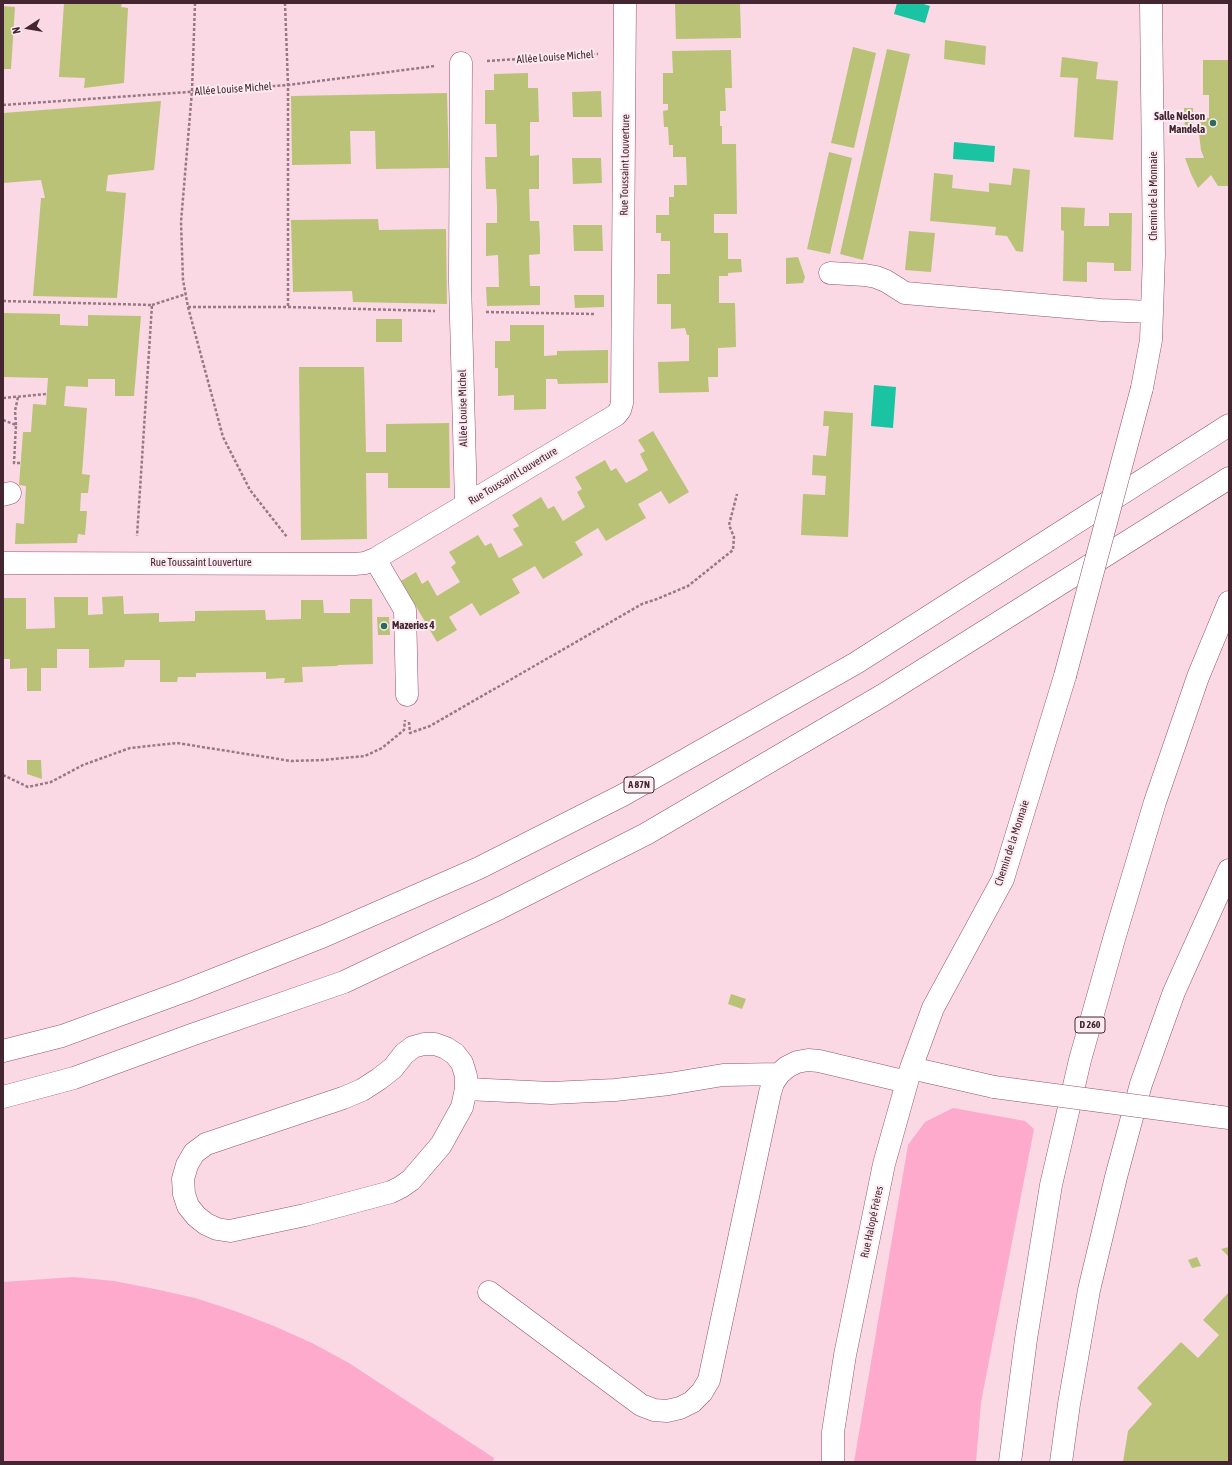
<!DOCTYPE html>
<html>
<head>
<meta charset="utf-8">
<style>
	body { margin:0 }
	#map { position:relative; width:1232px; height:1465px; overflow:hidden; background:#fad9e5; font-family:"Asap Condensed",sans-serif }
	canvas { display:block }
	.frame { position:absolute; inset:0; border:4px solid #442633; pointer-events:none }
	.north { position:absolute; left:8px; top:8px; width:40px; height:40px; -webkit-text-stroke:3px #fcebf1; paint-order:stroke; rotate:258deg; font-size:11px; font-weight:700; line-height:16px; text-align:center; color:#442633 }
	.north::after { content:''; display:block; margin:auto; width:14px; height:18px; background:#442633; clip-path:polygon(50% 0,100% 100%,50% 72%,0 100%) }
</style>
</head>
<body>
<div id="map">
<canvas width="1232" height="1465"></canvas>
<div class="frame"></div>
<div class="north">N</div>
</div>
<script>
const c = document.querySelector('canvas').getContext('2d');
c.lineJoin = 'round';
function paint(path, color) {
  c.fillStyle = color;
  c.fill(path, 'evenodd');
}
function shape(rows) {
  const path = new Path2D();
  for (const r of rows) {
    path.moveTo(r[0], r[1]);
    for (let i = 2; i < r.length; i += 2) path.lineTo(r[i], r[i + 1]);
  }
  return path;
}
function strokePath(path, color, width, dash) {
  c.strokeStyle = color;
  c.lineWidth = width;
  c.lineCap = dash ? 'butt' : 'round';
  c.setLineDash(dash || []);
  c.stroke(path);
}
function write(font, color, halo, rows, align = 'center') {
  c.font = font + ' "Asap Condensed",sans-serif';
  c.lineWidth = 4;
  c.setLineDash([]);
  c.textBaseline = 'middle';
  c.strokeStyle = halo;
  c.fillStyle = color;
  for (const [text, x, y, turn = 0] of rows) {
    c.save();
    c.translate(x, y);
    c.rotate((+turn || 0) * Math.PI / 180);
    c.textAlign = isNaN(turn) ? turn : align;
    if (halo) c.strokeText(text, 0, 0);
    c.fillText(text, 0, 0);
    c.restore();
  }
}
paint(shape([
	[953,1108,1025,1121,1034,1129,981,1402,976,1462,854,1462,908,1145,925,1122],
	[73,1277,114,1281,155,1289,195,1298,235,1311,274,1326,312,1343,349,1363,494,1458,493,1462,3,1462,3,1282]
]), '#fdaacc');
paint(shape([
	[897,3,920,3,930,6,925,23,894,14],
	[954,142,995,146,994,162,953,159],
	[874,385,896,387,893,428,871,426]
]), '#1ac3a1');
paint(shape([
	[64,3,122,3,121,7,128,8,124,83,84,88,85,78,59,77],
	[675,3,740,3,741,38,676,39],
	[3,6,15,7,11,69,3,69],
	[945,40,986,46,985,65,944,59],
	[853,47,876,53,854,148,831,143],
	[887,49,910,54,863,260,840,254],
	[731,50,732,88,725,88,726,111,720,111,720,126,722,126,722,144,736,144,737,214,714,214,714,233,728,233,728,259,741,259,742,272,728,273,728,276,719,276,719,303,735,303,736,347,718,348,718,377,708,377,709,392,659,393,658,362,689,361,689,335,687,335,685,328,671,329,671,304,657,304,657,274,670,274,670,241,661,241,661,233,656,233,656,215,669,215,669,197,674,197,674,185,687,185,686,157,673,157,673,145,669,145,668,127,664,127,663,111,668,110,668,104,663,104,663,73,673,73,672,51],
	[1062,57,1098,62,1096,79,1118,81,1113,140,1074,137,1078,78,1060,77],
	[1203,60,1229,60,1229,186,1218,186,1211,175,1198,188,1191,174,1185,158,1204,158,1201,150,1197,118,1209,118,1209,95,1203,95],
	[528,73,528,88,538,88,539,122,530,122,530,156,539,155,539,189,529,189,530,221,539,221,540,238,540,254,529,255,530,286,540,286,540,305,487,306,486,287,499,287,498,255,486,256,486,223,497,223,497,205,496,189,486,189,485,157,497,157,496,124,485,124,485,90,494,90,494,74],
	[601,91,602,117,573,117,572,92],
	[447,93,449,168,376,169,375,131,350,131,351,164,292,165,291,96],
	[161,101,154,170,108,175,106,191,126,193,117,298,33,296,41,198,45,198,41,180,3,183,3,113],
	[1184,108,1193,108,1193,130,1185,130],
	[829,152,852,158,830,254,807,249],
	[572,158,601,158,602,183,573,184],
	[1013,168,1030,170,1023,252,1016,251,1007,236,995,235,996,227,930,221,934,173,953,175,952,188,989,192,989,183,1011,185],
	[1061,207,1085,208,1084,226,1109,226,1109,213,1132,213,1131,271,1114,271,1114,263,1087,262,1087,282,1063,281,1064,231,1061,230],
	[378,219,379,230,446,229,447,304,353,302,352,291,293,292,291,220],
	[573,225,602,225,603,251,574,251],
	[909,231,935,233,931,272,905,270],
	[798,257,805,277,803,283,786,284,786,258],
	[574,295,604,295,604,307,575,308],
	[3,313,60,314,60,325,88,326,88,315,141,316,134,396,115,396,115,379,88,379,88,387,66,386,64,406,87,408,82,474,90,475,88,493,81,493,80,511,87,511,85,535,78,534,77,543,15,544,16,523,24,524,26,486,19,485,23,432,31,432,33,404,46,405,48,378,3,377],
	[376,319,402,319,402,342,376,342],
	[510,325,544,325,544,356,557,355,557,351,608,350,608,383,558,384,557,379,546,379,546,409,514,410,514,395,498,396,498,368,495,368,495,341,510,341],
	[299,367,364,367,366,452,386,452,386,424,449,423,450,488,388,488,388,473,366,473,367,539,301,540],
	[824,411,853,413,848,537,801,535,803,494,825,495,826,476,812,475,813,455,826,456,829,426,823,426],
	[653,431,689,492,669,504,661,491,638,504,646,518,606,541,598,528,575,542,583,555,543,579,535,566,512,579,520,593,480,616,472,603,449,617,457,630,437,642,401,581,416,572,422,584,428,580,437,596,460,582,451,567,456,563,449,552,478,535,485,546,491,543,499,558,523,545,513,529,519,526,512,515,541,497,548,509,554,506,563,521,585,507,577,492,582,489,575,477,605,460,611,471,616,468,626,483,637,477,648,470,640,454,645,451,638,440],
	[123,596,124,614,159,613,159,622,195,621,195,611,265,610,266,620,301,619,301,600,323,600,324,613,350,613,350,599,372,599,373,664,338,665,337,666,302,667,303,682,284,683,285,678,266,679,266,672,196,673,196,677,178,677,177,682,160,682,160,660,125,660,124,667,89,668,89,649,57,649,57,668,41,668,41,691,27,691,27,668,10,669,10,659,3,659,3,598,26,598,26,629,55,628,54,597,88,597,88,615,103,614,102,597],
	[377,617,389,617,390,635,378,635],
	[27,760,41,760,42,779,27,774],
	[731,994,746,999,742,1009,728,1004],
	[1229,1247,1229,1257,1221,1249],
	[1197,1257,1201,1266,1192,1268,1188,1260],
	[1229,1292,1229,1462,1123,1462,1128,1431,1152,1404,1137,1388,1181,1342,1198,1358,1219,1335,1203,1320]
]), '#bac277');
const minor = shape([
	[461,63,460,281,466,504],
	[830,273,865,275,876,277,886,281,905,293,1101,310,1152,312],
	[1142,388,1151,340,1154,254,1151,3],
	[3,495,10,493],
	[375,559,405,610,407,695],
	[3,563,355,564,365,563,375,559,616,415,620,410,622,403,625,3],
	[424,1044,435,1044,446,1048,455,1054,462,1063,466,1076,466,1089,462,1107,441,1145,411,1180,401,1187,391,1192,305,1215,230,1231,217,1229,206,1224,196,1216,188,1206,184,1194,183,1179,187,1165,194,1153,206,1144,343,1098,362,1090,379,1079,393,1068,404,1054,413,1047,424,1044],
	[911,1068,994,1087],
	[466,1089,551,1093,615,1090,669,1084,723,1075,779,1074],
	[1213,1116,1229,1118],
	[489,1292,641,1405,654,1410,667,1411,680,1408,692,1402,702,1392,709,1380,770,1093,773,1083,779,1074,787,1067,797,1062,808,1060,819,1061,907,1082],
	[833,1462,833,1432,845,1355,884,1164,911,1068,933,1008,1003,879,1065,676]
]);
const highway = shape([
	[3,1051,62,1036,185,991,324,936,479,868,623,795,856,663,1229,425],
	[3,1097,74,1078,194,1034,344,982,500,908,646,834,883,695,1229,478],
	[1010,1462,1026,1339,1051,1185,1080,1060,1114,939,1155,802,1198,677,1229,602],
	[1061,1462,1069,1404,1089,1290,1116,1177,1141,1084,1174,992,1229,870]
]);
strokePath(minor, '#96516e', 23);
strokePath(highway, '#96516e', 23);
strokePath(shape([
	[195,3,192,91,181,222,183,280,188,307,223,437,250,490,287,537],
	[285,3,288,85,288,307],
	[487,61,598,54],
	[3,105,288,85,435,66],
	[3,301,152,305,137,536],
	[152,305,186,294],
	[188,307,288,307,435,311],
	[486,312,595,314],
	[3,398,47,394],
	[3,420,16,425,14,463,20,463],
	[16,425,15,411,18,397],
	[409,722,410,733,430,726,642,604,657,599,688,586,733,550,734,537,729,525,737,494],
	[3,775,28,787,51,782,83,765,130,748,177,743,291,761,323,760,365,756,382,748,404,730,405,720]
]), '#987885', 2.5, [3, 2]);
strokePath(minor, '#fff', 22);
strokePath(highway, '#fff', 22);
const minorBridge = shape([
	[1065,676,1142,388],
	[994,1087,1213,1116]
]);
strokePath(minorBridge, '#96516e', 23, []);
strokePath(minorBridge, '#fff', 22);
for (const [x, y, r, color] of [
	[1213,123,4,"#2b6d5c"],
	[384,626,4,"#2b6d5c"]
]) {
  const dot = new Path2D();
  dot.arc(x, y, r, 0, 2 * Math.PI);
  c.fillStyle = color;
  c.fill(dot);
  strokePath(dot, '#fcebf1', 1.5);
}
for (const [x, y, w] of [
	[639,785,30],
	[1090,1025,30]
]) {
  const box = new Path2D();
  box.roundRect(x - w / 2, y - 8, w, 16, 3);
  c.fillStyle = '#fcebf1';
  c.fill(box);
  strokePath(box, '#442633', 1);
}
write('bold 10px', '#442633', null, [
	["A 87N",639,785],
	["D 260",1090,1025]
]);
write('11px', '#442633', '#fcebf1', [
	["Allée Louise Michel",555,57,-4],
	["Allée Louise Michel",233,89,-4],
	["Rue Toussaint Louverture",625,165,-89],
	["Chemin de la Monnaie",1154,196,-90],
	["Allée Louise Michel",463,408,-91],
	["Rue Toussaint Louverture",513,476,-31],
	["Rue Toussaint Louverture",201,563],
	["Chemin de la Monnaie",1012,843,-72],
	["Rue Halopé Frères",872,1222,-78]
]);
write('bold 11px', '#442633', '#fcebf1', [
	["Salle Nelson",1205,117],
	["Mandela",1205,130],
	["Mazeries 4",392,626,"left"]
], 'right');
</script>
</body>
</html>
